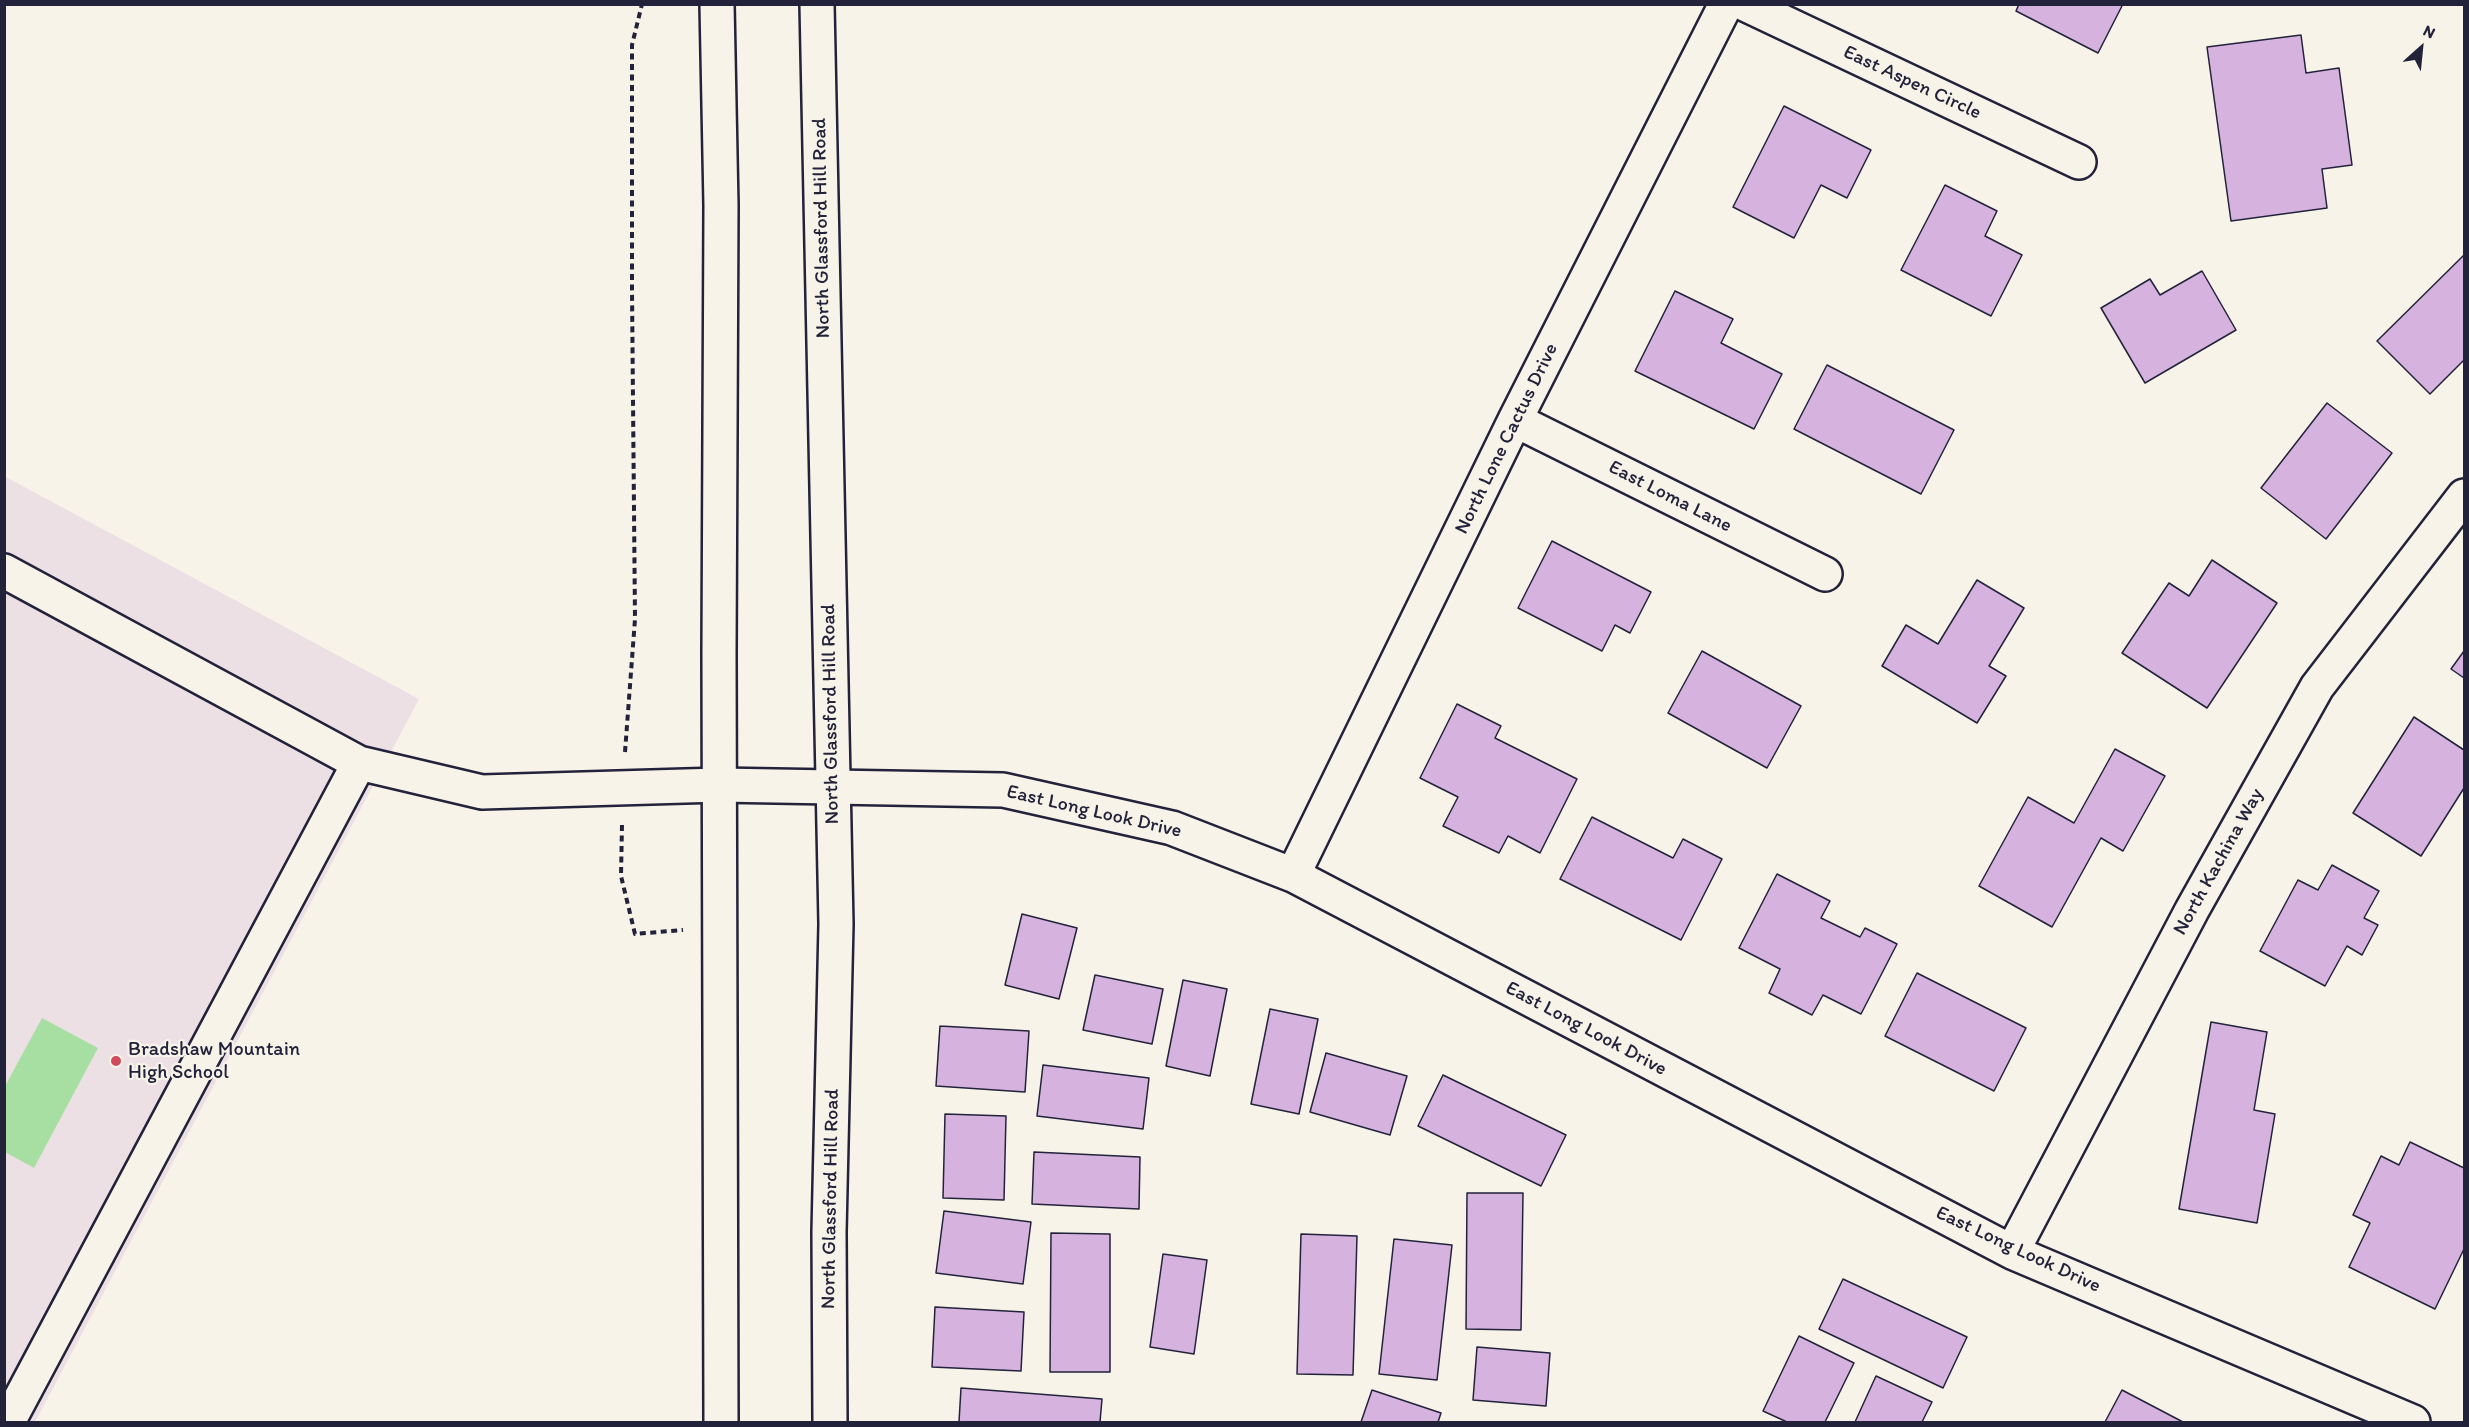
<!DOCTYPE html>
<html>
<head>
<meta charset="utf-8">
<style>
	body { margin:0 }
	#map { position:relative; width:2469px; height:1427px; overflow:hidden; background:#f7f3e8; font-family:Itim,sans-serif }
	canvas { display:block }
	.frame { position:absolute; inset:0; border:6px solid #22223b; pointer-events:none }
	.north { position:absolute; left:2391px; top:18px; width:60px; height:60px; -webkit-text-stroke:4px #f7f3e8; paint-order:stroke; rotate:27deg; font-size:16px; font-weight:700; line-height:24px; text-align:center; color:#22223b }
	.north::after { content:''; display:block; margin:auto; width:21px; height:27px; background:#22223b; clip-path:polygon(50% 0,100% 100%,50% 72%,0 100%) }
</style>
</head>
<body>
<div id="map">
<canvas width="2469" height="1427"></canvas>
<div class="frame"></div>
<div class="north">N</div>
</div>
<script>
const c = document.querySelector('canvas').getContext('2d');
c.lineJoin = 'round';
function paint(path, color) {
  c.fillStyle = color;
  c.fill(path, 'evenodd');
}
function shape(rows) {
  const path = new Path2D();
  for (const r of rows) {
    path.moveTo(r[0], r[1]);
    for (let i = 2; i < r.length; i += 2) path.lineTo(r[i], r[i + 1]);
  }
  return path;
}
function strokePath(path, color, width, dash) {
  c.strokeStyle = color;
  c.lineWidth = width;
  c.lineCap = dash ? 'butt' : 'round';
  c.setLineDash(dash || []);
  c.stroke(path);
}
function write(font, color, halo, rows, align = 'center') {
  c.font = font + ' Itim,sans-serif';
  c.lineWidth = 4.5;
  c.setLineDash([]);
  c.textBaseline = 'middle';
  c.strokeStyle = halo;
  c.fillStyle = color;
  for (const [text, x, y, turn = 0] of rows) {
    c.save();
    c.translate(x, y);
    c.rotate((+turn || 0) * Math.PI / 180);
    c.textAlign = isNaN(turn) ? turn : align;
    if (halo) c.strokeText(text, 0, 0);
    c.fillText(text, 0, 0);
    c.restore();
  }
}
paint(shape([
	[4,476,419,699,35,1422,4,1422]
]), '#ede0e5');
paint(shape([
	[42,1018,98,1048,34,1168,5,1152,4,1088]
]), '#a7dea2');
const building = shape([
	[2019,4,2123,4,2098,53,2016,11,2019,4],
	[2301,35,2306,73,2339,68,2352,165,2322,169,2327,208,2231,221,2207,47,2301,35],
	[1784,106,1871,150,1847,198,1821,185,1794,238,1733,207,1784,106],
	[1945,185,1997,211,1985,236,2022,255,1991,316,1901,270,1945,185],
	[2464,255,2464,360,2430,394,2377,341,2464,255],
	[2202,271,2236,330,2145,383,2101,308,2150,279,2160,295,2202,271],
	[1675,291,1733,319,1721,343,1782,374,1754,429,1635,371,1675,291],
	[1827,365,1954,430,1921,494,1794,429,1827,365],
	[2327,403,2392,453,2326,539,2261,488,2327,403],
	[1552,541,1651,592,1630,633,1615,625,1602,651,1518,608,1552,541],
	[2212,560,2277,603,2207,708,2122,653,2169,583,2189,596,2212,560],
	[1977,580,2024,608,1989,666,2006,676,1977,723,1882,666,1906,625,1938,644,1977,580],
	[1702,651,1801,706,1767,768,1668,713,1702,651],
	[2464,651,2464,678,2451,669,2464,651],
	[1457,704,1501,726,1495,738,1577,779,1540,853,1508,836,1499,853,1443,826,1458,797,1420,778,1457,704],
	[2414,717,2464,750,2464,788,2421,856,2353,813,2414,717],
	[2115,749,2165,776,2123,851,2101,838,2052,927,1979,886,2028,797,2074,823,2115,749],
	[1592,817,1673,858,1683,839,1722,859,1681,940,1560,879,1592,817],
	[2332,865,2379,891,2364,918,2378,925,2362,955,2347,946,2325,986,2260,951,2298,880,2318,890,2332,865],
	[1777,874,1830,901,1821,918,1860,937,1865,928,1897,944,1861,1014,1823,995,1812,1015,1769,993,1780,969,1739,948,1777,874],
	[1022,914,1077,928,1059,999,1005,985,1022,914],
	[1917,973,2026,1028,1994,1091,1885,1036,1917,973],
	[1095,975,1163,989,1152,1044,1083,1030,1095,975],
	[1183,980,1227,989,1210,1076,1166,1066,1183,980],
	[1270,1009,1318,1019,1299,1114,1251,1104,1270,1009],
	[2211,1022,2267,1032,2254,1110,2275,1114,2257,1223,2179,1209,2211,1022],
	[940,1026,1029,1031,1025,1092,936,1086,940,1026],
	[1326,1053,1407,1076,1390,1135,1310,1112,1326,1053],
	[1043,1065,1149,1078,1143,1129,1037,1116,1043,1065],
	[1443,1075,1566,1135,1541,1186,1418,1126,1443,1075],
	[945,1114,1006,1116,1004,1200,943,1198,945,1114],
	[2410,1142,2464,1168,2464,1249,2435,1309,2349,1267,2370,1223,2353,1215,2381,1156,2399,1165,2410,1142],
	[1034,1152,1140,1157,1139,1209,1032,1204,1034,1152],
	[1467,1193,1523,1193,1521,1330,1466,1329,1467,1193],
	[944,1211,1031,1222,1023,1284,936,1273,944,1211],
	[1051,1233,1110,1234,1110,1372,1050,1372,1051,1233],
	[1301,1234,1357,1236,1353,1375,1297,1374,1301,1234],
	[1394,1239,1452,1245,1437,1380,1379,1374,1394,1239],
	[1163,1254,1207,1260,1194,1354,1150,1347,1163,1254],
	[1843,1279,1967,1337,1943,1388,1819,1329,1843,1279],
	[935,1307,1024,1312,1021,1371,932,1367,935,1307],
	[1799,1336,1854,1363,1825,1422,1787,1422,1763,1411,1799,1336],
	[1477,1347,1550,1353,1546,1406,1473,1400,1477,1347],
	[1876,1376,1932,1402,1922,1422,1855,1422,1876,1376],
	[961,1388,1102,1399,1100,1422,959,1422,961,1388],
	[1372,1390,1441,1413,1438,1422,1361,1422,1372,1390],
	[2122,1390,2183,1422,2105,1422,2122,1390]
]);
paint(building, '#d6b3de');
strokePath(building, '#22223b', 1.5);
const minor = shape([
	[1745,4,2079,162],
	[1515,420,1825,574],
	[4,571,359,763,482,792,719,785,1003,790,1172,828,1293,875,2012,1252,2413,1422],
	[1293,875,1515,420,1726,4],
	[2012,1252,2192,910,2317,687,2464,496],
	[8,1422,359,763]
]);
const major = shape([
	[717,4,721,206,719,653,721,1422],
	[817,4,836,924,829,1232,830,1422]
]);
strokePath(minor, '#22223b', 38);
strokePath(major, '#22223b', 38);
strokePath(shape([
	[625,752,635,619,632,290,632,45,642,4],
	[622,825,621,876,635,934,683,930]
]), '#22223b', 4, [6, 4.5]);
strokePath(minor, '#f7f3e8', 33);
strokePath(major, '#f7f3e8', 33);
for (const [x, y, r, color] of [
	[116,1061,6,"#d1495b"]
]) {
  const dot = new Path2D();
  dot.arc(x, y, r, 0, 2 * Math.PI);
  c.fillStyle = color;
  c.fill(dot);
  strokePath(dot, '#f7f3e8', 2);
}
write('20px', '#22223b', '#f7f3e8', [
	["East Aspen Circle",1912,83,25],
	["North Glassford Hill Road",822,228,-91],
	["North Lone Cactus Drive",1507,439,-64],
	["East Loma Lane",1670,497,27],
	["North Glassford Hill Road",831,714,-91],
	["East Long Look Drive",1094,812,13],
	["North Kachina Way",2219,862,-61],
	["East Long Look Drive",1586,1029,28],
	["North Glassford Hill Road",831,1199,-89],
	["East Long Look Drive",2018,1250,25]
]);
write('20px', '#22223b', '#f7f3e8', [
	["Bradshaw Mountain",128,1050],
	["High School",128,1073]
], 'left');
</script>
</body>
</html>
